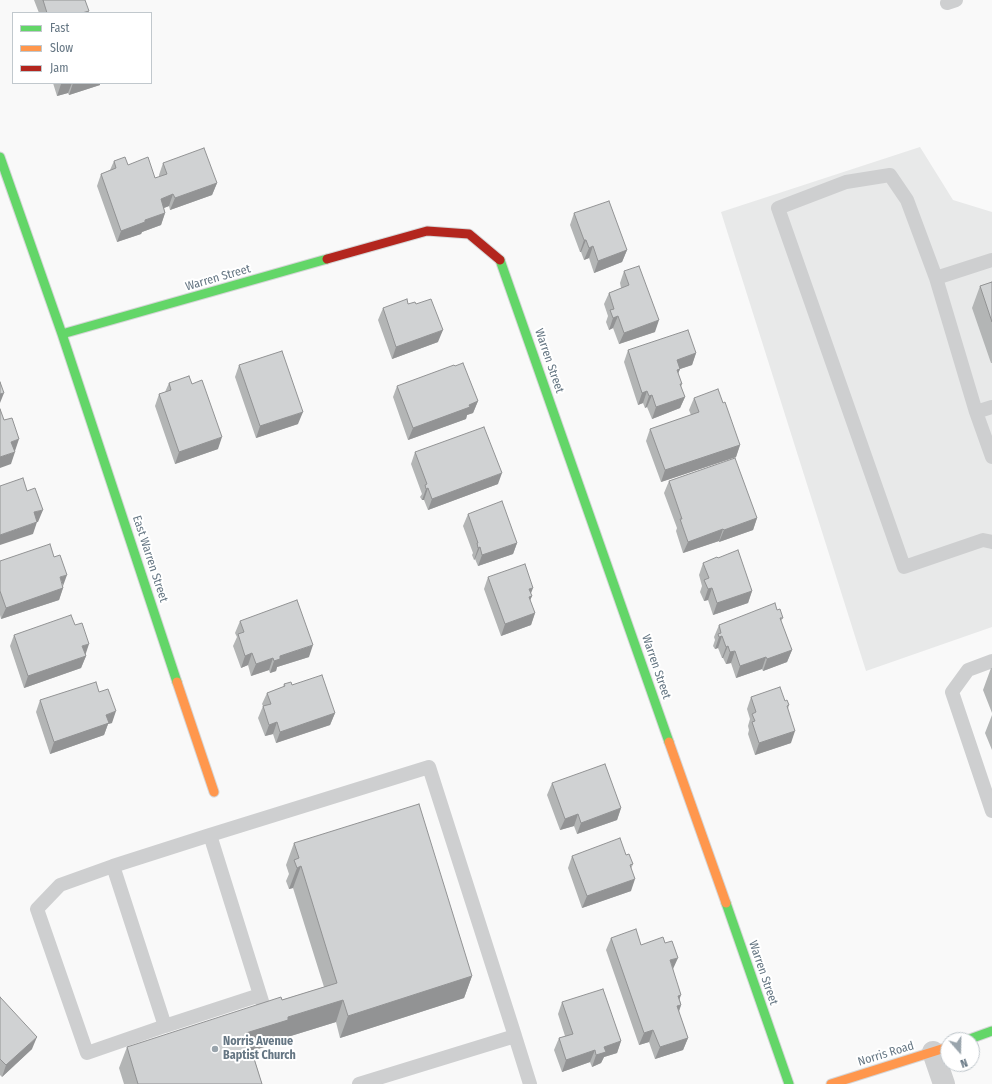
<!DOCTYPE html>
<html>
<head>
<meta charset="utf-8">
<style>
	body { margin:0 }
	#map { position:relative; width:992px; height:1084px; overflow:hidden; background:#f9f9f9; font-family:"Fira Sans Condensed",sans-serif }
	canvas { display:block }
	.legend { position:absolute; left:12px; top:12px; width:140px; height:72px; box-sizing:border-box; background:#fff; border:1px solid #c1c8cd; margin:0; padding:5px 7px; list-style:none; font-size:12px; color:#657683 }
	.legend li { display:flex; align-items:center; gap:8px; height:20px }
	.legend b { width:20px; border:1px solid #c1c8cd }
	.north { position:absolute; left:940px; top:1032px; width:40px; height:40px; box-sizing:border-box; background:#fff; border:1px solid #c1c8cd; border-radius:50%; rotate:160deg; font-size:11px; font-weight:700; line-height:16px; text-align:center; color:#657683 }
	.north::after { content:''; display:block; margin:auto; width:14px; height:18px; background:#99a4ac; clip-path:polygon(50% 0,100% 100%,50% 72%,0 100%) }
</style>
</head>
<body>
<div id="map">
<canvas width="992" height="1084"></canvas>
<ul class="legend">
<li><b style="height:5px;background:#63d668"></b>Fast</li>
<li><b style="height:5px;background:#ff974d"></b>Slow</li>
<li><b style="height:5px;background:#b3261e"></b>Jam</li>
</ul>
<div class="north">N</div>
</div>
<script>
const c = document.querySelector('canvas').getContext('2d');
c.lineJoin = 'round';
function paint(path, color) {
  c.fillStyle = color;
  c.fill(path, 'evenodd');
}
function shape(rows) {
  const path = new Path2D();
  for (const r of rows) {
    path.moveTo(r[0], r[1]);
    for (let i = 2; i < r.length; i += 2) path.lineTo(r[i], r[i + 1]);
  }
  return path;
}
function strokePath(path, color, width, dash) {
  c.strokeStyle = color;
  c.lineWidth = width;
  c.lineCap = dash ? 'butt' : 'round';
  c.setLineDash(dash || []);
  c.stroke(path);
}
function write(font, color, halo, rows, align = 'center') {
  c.font = font + ' "Fira Sans Condensed",sans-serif';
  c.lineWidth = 4;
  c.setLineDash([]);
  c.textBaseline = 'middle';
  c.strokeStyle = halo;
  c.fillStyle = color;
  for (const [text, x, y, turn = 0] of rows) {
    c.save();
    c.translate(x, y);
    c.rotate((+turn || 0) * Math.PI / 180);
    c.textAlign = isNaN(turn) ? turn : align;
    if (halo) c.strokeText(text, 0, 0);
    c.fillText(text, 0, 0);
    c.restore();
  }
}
paint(shape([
	[920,147,953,200,992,212,992,627,866,671,721,212]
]), '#e8e9e9');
const fast = shape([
	[0,157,62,334,177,682],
	[500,260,669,742],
	[62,334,327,259],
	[726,903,789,1084],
	[967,1040,992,1031]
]);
const slow = shape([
	[177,682,214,792],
	[669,742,726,903],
	[831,1084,948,1047]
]);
const jam = shape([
	[327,259,427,231,469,234,500,260]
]);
strokePath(fast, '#d5d6d7', 11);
strokePath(slow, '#d5d6d7', 11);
strokePath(jam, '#d5d6d7', 11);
strokePath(shape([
	[947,3,956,0],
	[936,278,992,260],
	[992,407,976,412,992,457],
	[976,412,936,278,907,200,890,175,846,182,778,208,904,567,983,540,992,542],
	[992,661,968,670,952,692,992,811],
	[210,835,113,866,165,1026,260,995],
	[113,866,60,885,37,909,87,1053,165,1026],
	[266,1014,210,835,429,767,515,1036],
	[359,1084,515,1036,530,1084]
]), '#cecfd0', 14);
strokePath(shape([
	[933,1052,944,1084]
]), '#cecfd0', 22);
strokePath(fast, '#63d668', 9);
strokePath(slow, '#ff974d', 9);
strokePath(jam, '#b3261e', 9);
paint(shape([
	[34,0,85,0,88,13,39,13],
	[53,83,100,83,100,85,69,95,68,93,57,96],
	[114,161,128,165,155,178,159,177,159,175,163,163,217,183,212,195,170,210,169,206,164,208,165,213,161,225,142,232,141,234,117,242,97,186,101,174,110,170],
	[574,213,627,250,622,262,594,273,589,258,584,260,581,252,580,252,570,225],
	[624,271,655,332,619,344,613,328,609,330,606,322,608,316,604,304,609,293,621,288,620,283],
	[992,282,992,363,991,363,972,308,980,286],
	[408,304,416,304,438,342,392,359,378,320,383,308],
	[628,350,696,353,692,365,680,369,678,373,682,384,681,387,685,397,680,408,652,419,647,407,645,408,643,403,638,405,624,362],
	[239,365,298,424,256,438,235,377],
	[169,383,192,384,218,449,175,464,155,406,159,394,165,392],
	[397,386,478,401,473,413,467,415,466,419,408,440,393,397],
	[694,398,740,445,736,457,661,482,646,441,650,429,691,415,689,410],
	[415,452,498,484,428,510,424,500,422,500,420,497,422,494,411,464],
	[669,481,757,518,753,530,719,542,719,541,683,553,676,531,677,528,664,493],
	[468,514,517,543,513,554,478,566,475,559,474,560,472,555,473,553,463,526],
	[718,558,752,591,748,603,713,615,708,600,704,601,700,592,702,586,699,575,703,563],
	[0,561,63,586,63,588,59,600,1,619,0,615],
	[488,577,532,596,530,600,535,613,531,625,501,636,484,589],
	[777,610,783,618,781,621,792,650,787,662,763,671,762,669,736,678,731,663,726,664,723,658,722,658,718,648,715,649,713,646,715,640,714,637,719,625],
	[240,621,309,657,277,667,276,671,270,673,269,670,251,676,248,665,241,668,233,646,237,637,235,633],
	[14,635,85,655,86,656,81,668,24,688,10,646],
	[991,668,992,668,992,713,983,690],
	[284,684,292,685,335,713,330,725,276,743,273,734,265,736,258,718,263,706,262,704,267,693,283,687],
	[99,692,112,723,108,724,104,735,50,754,36,712,40,700],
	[751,697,785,701,789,705,788,709,791,743,755,755,748,734,749,730,748,726,750,719,747,709],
	[992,715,992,750,985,733],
	[552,783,621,808,617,820,577,834,574,826,560,830,547,795],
	[294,843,472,976,464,998,340,1038,336,1022,281,1039,280,1042,252,1051,262,1084,124,1084,119,1068,127,1047,324,987,293,888,289,889,286,881,289,874,286,865],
	[626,855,633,864,631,869,631,891,582,908,568,868,572,856],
	[611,938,641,945,673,969,680,1000,681,1005,679,1012,688,1038,683,1050,655,1059,649,1042,639,1045,606,950],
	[0,997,32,1049,2,1077,0,1075],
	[562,1002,621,1041,617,1053,604,1057,601,1063,592,1067,590,1062,562,1072,554,1050,559,1038,565,1036,558,1014]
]), '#b3b5b5');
paint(shape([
	[89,11,88,13,82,13],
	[66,83,72,83,68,93,57,96,61,84],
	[73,83,100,83,100,85,69,95],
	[217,183,212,195,170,210,175,198],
	[173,194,169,206,156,211,161,199],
	[165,213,161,225,142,232,141,234,117,242,121,231,145,220],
	[584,240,586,240,581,252,580,252],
	[593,246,589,258,584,260,589,248],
	[627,250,622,262,594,273,598,261],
	[618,316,613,328,609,330,613,318],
	[659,320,655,332,619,344,624,333],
	[443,330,438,342,392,359,396,347],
	[696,353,692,365,680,369,675,381,677,360],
	[647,391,643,403,638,405,642,393],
	[4,393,0,403,0,394],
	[652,395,647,407,645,408,649,396],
	[685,397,680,408,652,419,656,407],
	[478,401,473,413,467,415,466,419,408,440,413,428],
	[303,412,298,424,256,438,260,426],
	[222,437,218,449,175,464,179,452],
	[19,439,15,451,7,453,11,442],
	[740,445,736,457,661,482,665,470],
	[15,452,11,464,0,468,0,457],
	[502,473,498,484,428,510,432,499],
	[428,488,424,500,422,500,426,489],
	[43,510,38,522,29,524,34,512],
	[757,518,753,530,719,542,724,530],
	[37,522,33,534,0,545,0,535],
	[723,529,719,541,683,553,688,542],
	[517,543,513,554,478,566,482,555],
	[480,547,475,559,474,560,478,548],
	[67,575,63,586,60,577],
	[63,588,59,600,1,619,6,608],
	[533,588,530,596,532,596,527,607,529,589],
	[712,588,708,600,704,601,708,589],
	[752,591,748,603,713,615,717,603],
	[535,613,531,625,501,636,505,624],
	[722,636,718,648,715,649,719,637],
	[89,644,85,656,82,646],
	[313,645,309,657,277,667,276,671,270,673,274,661,280,656],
	[728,646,723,658,722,658,726,647],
	[792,650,787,662,763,671,767,659],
	[735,651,731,663,726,664,730,652],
	[252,653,248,665,241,668,245,656],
	[86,656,81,668,24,688,28,676],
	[766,657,762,669,736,678,740,666],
	[273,658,269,670,251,676,256,664],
	[116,711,112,723,108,724,104,735,50,754,54,742,106,715],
	[335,713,330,725,276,743,280,732],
	[277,722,273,734,265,736,269,725],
	[795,731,791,743,755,755,759,743],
	[621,808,617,820,577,834,581,823],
	[578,814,574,826,560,830,565,819],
	[301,866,293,888,289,889,297,868],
	[635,879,631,891,582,908,587,896],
	[678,958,673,969,670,960],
	[472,976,464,998,340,1038,348,1016],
	[681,995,677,1006,681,1005,677,1016,672,1018,678,996],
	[343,1000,336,1022,281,1039,280,1042,238,1055,246,1033,288,1017],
	[653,1030,649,1042,639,1045,644,1033],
	[37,1037,32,1049,2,1077,6,1065],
	[688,1038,683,1050,655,1059,660,1047],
	[621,1041,617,1053,604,1057,601,1063,592,1067,596,1055,604,1047],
	[595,1050,590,1062,562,1072,566,1060]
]), '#929394');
const building = shape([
	[43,0,85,0,89,11,82,13,47,13,43,0],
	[204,148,217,183,175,198,173,194,161,199,165,213,145,220,145,222,121,231,101,174,116,168,114,161,125,157,128,165,148,157,155,178,167,174,163,163,204,148],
	[609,201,627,250,598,261,593,246,589,248,586,240,584,240,574,213,609,201],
	[639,266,659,320,624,333,618,316,613,318,610,310,614,309,609,293,629,285,624,271,639,266],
	[992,282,992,322,980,286,992,282],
	[407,299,408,304,415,302,416,304,431,299,443,330,396,347,383,308,407,299],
	[688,330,696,353,677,360,680,369,677,370,682,384,680,384,685,397,656,407,652,395,649,396,647,391,642,393,628,350,688,330],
	[282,351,303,412,260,426,239,365,282,351],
	[463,363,478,401,469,405,470,407,413,428,397,386,454,365,455,366,463,363],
	[189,376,192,384,202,380,222,437,179,452,159,394,171,390,169,383,189,376],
	[0,382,4,393,0,394,0,382],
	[718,389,723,403,725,402,740,445,665,470,650,429,699,412,694,398,718,389],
	[0,409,4,420,12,418,19,439,11,442,15,452,0,457,0,409],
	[484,427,502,473,432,499,428,488,426,489,425,485,427,484,415,452,484,427],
	[735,458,757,518,724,530,723,529,688,542,680,519,682,519,669,481,735,458],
	[23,478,27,491,35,488,43,510,34,512,37,522,0,535,0,486,23,478],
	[502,501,517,543,482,555,480,547,478,548,477,543,478,543,468,514,502,501],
	[50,544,54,557,60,555,67,575,60,577,63,588,6,608,0,591,0,561,50,544],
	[738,550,752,591,717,603,712,588,708,589,704,580,709,578,703,563,717,557,718,558,738,550],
	[525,564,533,588,529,589,532,596,529,597,535,613,505,624,488,577,525,564],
	[297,600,313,645,280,656,280,659,274,661,273,658,256,664,252,653,245,656,238,634,244,632,240,621,297,600],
	[775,603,777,610,780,609,783,618,780,618,792,650,767,659,766,657,740,666,735,651,730,652,728,646,726,647,722,636,719,637,718,634,721,633,719,625,775,603],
	[71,615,75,625,82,623,89,644,82,646,86,656,28,676,14,635,71,615],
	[322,675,335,713,280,732,277,722,269,725,263,706,271,704,267,693,285,686,284,684,291,682,292,685,322,675],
	[96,682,99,692,108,689,116,711,106,715,109,723,54,742,40,700,96,682],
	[780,687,785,701,787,700,789,705,787,706,795,731,759,743,752,722,755,721,752,714,756,712,751,697,780,687],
	[605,764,621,808,581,823,578,814,565,819,552,783,605,764],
	[419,804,472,976,348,1016,343,1000,288,1017,288,1020,246,1033,262,1084,138,1084,127,1047,281,997,282,1000,337,983,301,866,297,868,294,860,299,858,294,843,419,804],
	[620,838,626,855,629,854,633,864,630,865,635,879,587,896,572,856,620,838],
	[636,929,641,945,663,937,665,943,672,941,678,958,670,960,681,995,678,996,681,1005,677,1006,688,1038,660,1047,653,1030,644,1033,611,938,636,929],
	[603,989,621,1041,604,1047,606,1052,596,1055,595,1050,566,1060,559,1038,573,1034,562,1002,603,989],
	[0,997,37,1037,6,1065,0,1059,0,997]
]);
paint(building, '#d0d2d3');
strokePath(building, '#929394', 1);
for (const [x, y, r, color] of [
	[215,1049,4,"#99a4ac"]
]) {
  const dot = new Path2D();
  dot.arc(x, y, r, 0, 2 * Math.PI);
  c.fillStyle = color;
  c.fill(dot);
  strokePath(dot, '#fff', 1.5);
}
write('12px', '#657683', '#fff', [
	["Warren Street",218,278,-16],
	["Warren Street",549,361,71],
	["East Warren Street",150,559,72],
	["Warren Street",656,667,71],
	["Warren Street",763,973,71],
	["Norris Road",886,1054,-17]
]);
write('bold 12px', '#657683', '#fff', [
	["Norris Avenue",223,1042],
	["Baptist Church",223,1056]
], 'left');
</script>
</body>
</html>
